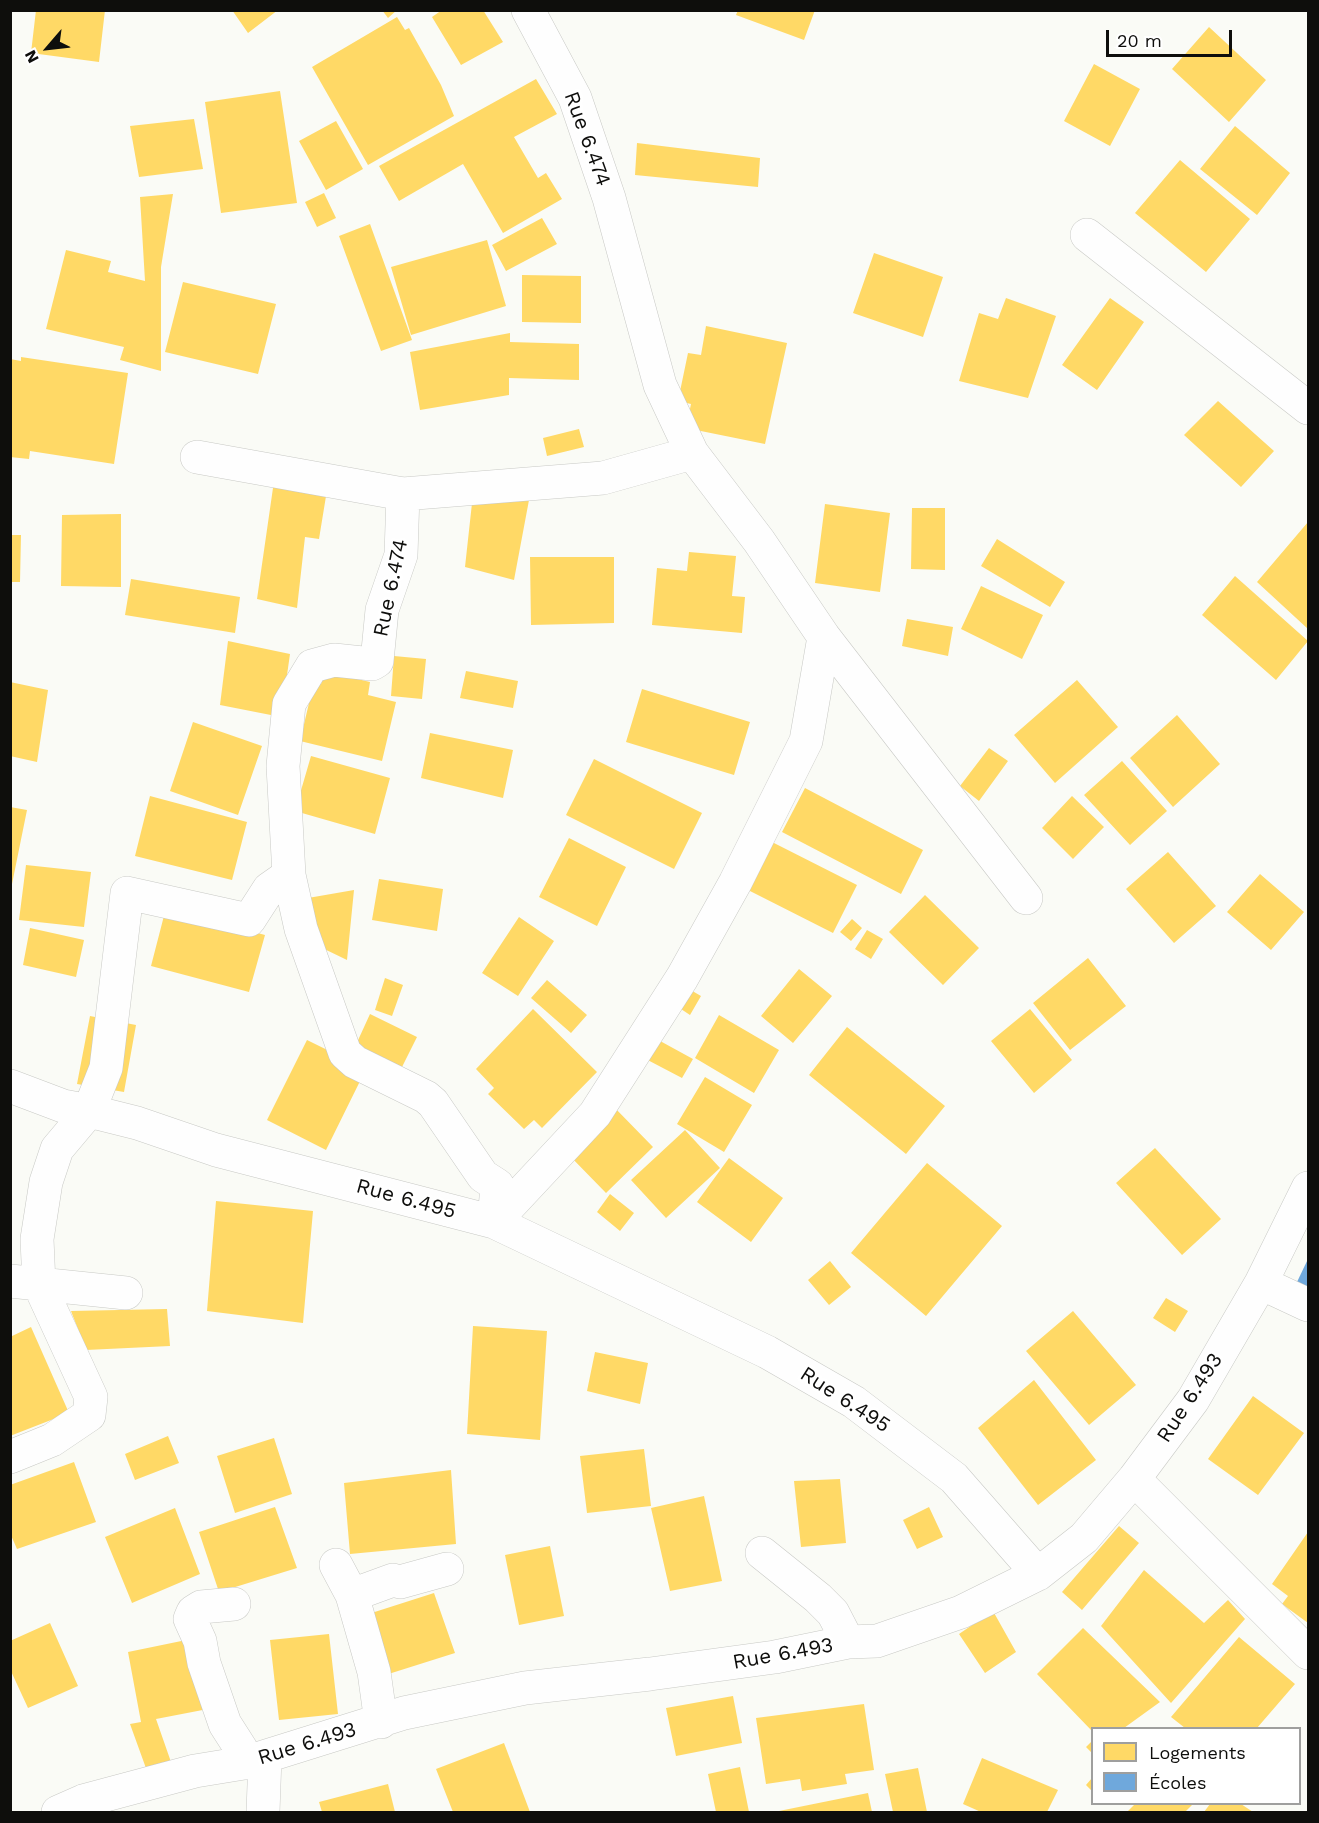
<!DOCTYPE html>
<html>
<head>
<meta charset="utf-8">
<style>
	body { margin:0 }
	#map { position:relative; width:1319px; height:1823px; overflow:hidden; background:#fafbf6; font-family:"Work Sans",sans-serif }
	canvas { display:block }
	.frame { position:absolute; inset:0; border:12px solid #0e0e0c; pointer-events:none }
	.legend { position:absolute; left:1091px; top:1727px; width:210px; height:78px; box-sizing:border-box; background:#fff; border:2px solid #9f9f9e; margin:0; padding:8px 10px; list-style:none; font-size:18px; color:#0e0e0c }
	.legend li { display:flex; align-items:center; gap:12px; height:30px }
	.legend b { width:30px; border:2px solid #9f9f9e }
	.north { position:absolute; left:18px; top:18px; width:60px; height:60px; -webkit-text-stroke:4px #fff; paint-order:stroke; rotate:242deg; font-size:16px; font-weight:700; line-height:24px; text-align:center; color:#0e0e0c }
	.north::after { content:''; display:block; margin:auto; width:21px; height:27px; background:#0e0e0c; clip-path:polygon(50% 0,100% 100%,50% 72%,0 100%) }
	.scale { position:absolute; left:1106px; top:30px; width:126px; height:27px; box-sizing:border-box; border:3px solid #0e0e0c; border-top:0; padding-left:8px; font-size:18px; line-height:21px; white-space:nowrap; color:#0e0e0c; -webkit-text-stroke:4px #fff; paint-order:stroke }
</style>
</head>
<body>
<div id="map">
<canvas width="1319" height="1823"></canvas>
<div class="frame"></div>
<ul class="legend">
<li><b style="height:16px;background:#ffd966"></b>Logements</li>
<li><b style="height:16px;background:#6fa8dc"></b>Écoles</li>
</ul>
<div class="north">N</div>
<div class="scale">20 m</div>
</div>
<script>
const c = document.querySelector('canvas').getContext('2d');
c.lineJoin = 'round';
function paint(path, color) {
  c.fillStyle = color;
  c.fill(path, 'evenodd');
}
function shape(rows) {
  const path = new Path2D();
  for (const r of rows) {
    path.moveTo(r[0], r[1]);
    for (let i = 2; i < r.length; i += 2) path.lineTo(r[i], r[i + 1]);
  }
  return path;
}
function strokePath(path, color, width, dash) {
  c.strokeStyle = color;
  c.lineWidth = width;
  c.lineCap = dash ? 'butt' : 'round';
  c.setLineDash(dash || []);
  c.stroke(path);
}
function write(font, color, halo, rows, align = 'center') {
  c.font = font + ' "Work Sans",sans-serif';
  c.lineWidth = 6;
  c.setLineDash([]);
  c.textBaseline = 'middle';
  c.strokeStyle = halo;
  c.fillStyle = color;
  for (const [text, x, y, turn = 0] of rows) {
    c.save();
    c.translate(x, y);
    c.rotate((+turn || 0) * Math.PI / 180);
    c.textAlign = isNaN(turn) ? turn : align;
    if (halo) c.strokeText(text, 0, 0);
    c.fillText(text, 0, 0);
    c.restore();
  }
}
paint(shape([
	[36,10,105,10,99,62,31,53],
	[232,10,278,10,248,33],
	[382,10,397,10,388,18],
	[442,10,483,10,503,42,461,65,432,17],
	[738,10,815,10,804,40,736,15],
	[397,17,405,30,409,28,441,85,454,116,368,165,312,67],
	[1209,27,1266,80,1229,122,1172,69],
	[1094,64,1140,89,1110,146,1064,121],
	[536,79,557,114,514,137,538,178,546,173,562,199,503,233,463,164,399,201,379,166],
	[280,91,297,203,221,213,205,102],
	[194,119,203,169,139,177,130,126],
	[336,121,363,169,326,190,299,141],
	[1235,126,1290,173,1257,215,1200,169],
	[637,143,760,158,758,187,635,175],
	[1180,160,1250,219,1206,272,1135,213],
	[324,193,336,218,317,227,305,202],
	[173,194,161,267,161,371,120,360,124,347,46,329,66,250,111,261,108,272,145,281,140,197],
	[542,218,557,244,506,271,492,245],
	[370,224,412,340,381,351,339,236],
	[487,240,506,306,411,335,391,267],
	[874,253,943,277,923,337,853,313],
	[522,275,581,276,581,323,522,322],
	[183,282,276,304,258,374,165,352],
	[1006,298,1056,316,1028,398,959,381,979,313,998,319],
	[1110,298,1144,322,1097,390,1062,365],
	[706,326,787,343,765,444,686,428,691,404,678,401,688,353,701,355],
	[510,333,510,342,579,344,579,380,509,378,509,395,420,410,410,352],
	[21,357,128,373,114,464,30,451,29,459,10,457,10,359,21,361],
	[1218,401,1274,451,1241,487,1184,435],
	[579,429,584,447,547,456,543,438],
	[274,481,327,490,319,539,305,537,297,608,257,599],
	[473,494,529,500,514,580,465,567],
	[825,504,890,513,880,592,815,583],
	[912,508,945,508,945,570,911,569],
	[121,514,121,587,61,586,62,515],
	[1308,522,1308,629,1257,582],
	[10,535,21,535,20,582,10,582],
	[997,539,1065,582,1050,607,981,566],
	[689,552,736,556,732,596,745,597,742,633,652,625,657,568,687,571],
	[530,557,614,557,614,623,531,625],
	[1235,576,1308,641,1276,680,1202,615],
	[131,579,240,597,235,633,125,615],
	[981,586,1043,615,1022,659,961,629],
	[907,619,953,627,948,656,902,646],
	[228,641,290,654,281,717,220,705],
	[394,656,426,659,422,699,391,696],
	[324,671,370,682,368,695,396,702,382,761,300,741,314,682,321,684],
	[466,671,518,681,513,708,460,698],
	[1077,680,1118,727,1055,783,1014,735],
	[10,682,48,690,37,762,10,756],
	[642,689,750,722,734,775,626,742],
	[1177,715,1220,764,1173,807,1130,758],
	[193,722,262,746,238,815,170,791],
	[430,733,513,750,503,798,421,778],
	[989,748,1008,761,979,801,960,786],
	[311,756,390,778,375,834,295,811],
	[594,759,702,813,674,869,566,815],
	[1122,761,1167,811,1130,845,1084,795],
	[805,788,923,850,901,894,782,832],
	[150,796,247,822,232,880,135,856],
	[1072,796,1104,827,1073,859,1042,828],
	[10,807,27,810,12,884,10,884],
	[569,838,626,867,597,926,539,897],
	[772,842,857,885,833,933,748,890],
	[1168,852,1216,906,1174,943,1126,889],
	[26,865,91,872,84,927,19,920],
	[1260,874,1304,912,1271,950,1227,912],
	[379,879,443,889,437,931,372,920],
	[354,890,347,960,316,945,308,898],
	[925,895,979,948,943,985,889,932],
	[166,908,265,935,249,992,151,966],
	[519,917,554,941,518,996,482,973],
	[852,919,862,928,851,941,840,932],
	[30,928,84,940,76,977,23,965],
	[867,930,883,939,871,959,855,949],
	[1088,958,1126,1006,1070,1050,1033,1003],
	[799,969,832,996,793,1043,761,1016],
	[385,978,403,985,392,1016,375,1010],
	[547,980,587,1015,571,1033,531,998],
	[682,985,701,996,690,1015,672,1003],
	[533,1009,597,1072,542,1128,534,1120,524,1129,488,1094,494,1088,476,1069],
	[1030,1009,1072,1060,1034,1093,991,1041],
	[370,1014,417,1037,400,1071,354,1049],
	[719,1015,779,1050,754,1093,695,1058],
	[90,1016,136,1025,124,1092,77,1084],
	[847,1027,945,1106,906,1154,809,1075],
	[651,1036,693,1059,682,1078,640,1056],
	[307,1040,366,1069,326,1150,267,1120],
	[705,1077,752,1105,724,1152,677,1124],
	[613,1106,653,1147,606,1193,566,1152],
	[685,1130,720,1168,666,1218,631,1180],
	[1155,1148,1221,1219,1182,1255,1116,1183],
	[729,1158,783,1198,751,1242,697,1202],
	[927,1163,1002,1226,926,1316,851,1253],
	[610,1194,634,1213,620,1231,597,1212],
	[216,1201,313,1211,303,1323,207,1311],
	[830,1261,851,1287,829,1305,808,1280],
	[1166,1298,1188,1311,1175,1332,1153,1318],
	[167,1309,170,1346,86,1350,71,1311],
	[1073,1311,1136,1385,1089,1425,1026,1351],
	[473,1326,547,1331,540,1440,467,1434],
	[31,1327,69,1413,10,1436,10,1337],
	[595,1352,648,1363,640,1404,587,1391],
	[1034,1380,1096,1460,1038,1505,978,1428],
	[1253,1396,1304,1433,1258,1495,1208,1459],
	[168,1436,179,1463,135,1480,125,1454],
	[274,1438,292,1494,235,1513,217,1456],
	[644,1449,651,1506,587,1513,580,1456],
	[74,1462,96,1522,17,1549,10,1533,10,1485],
	[451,1470,456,1544,350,1554,344,1483],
	[840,1479,846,1543,801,1547,794,1481],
	[704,1496,722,1581,670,1591,651,1508],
	[275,1507,297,1568,219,1592,199,1532],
	[929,1507,943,1537,917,1549,903,1520],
	[175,1508,200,1574,132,1603,105,1537],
	[1119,1526,1139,1543,1082,1610,1062,1592],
	[1308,1532,1308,1623,1282,1604,1288,1596,1272,1584],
	[550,1546,564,1616,519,1625,505,1555],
	[1144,1570,1204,1623,1228,1600,1245,1619,1171,1703,1101,1626],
	[434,1593,455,1653,379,1677,359,1617],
	[993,1611,1016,1652,985,1673,959,1634],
	[50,1623,78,1686,28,1708,10,1669,10,1641],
	[1083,1628,1160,1702,1124,1728,1092,1728,1092,1731,1037,1674],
	[329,1634,338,1714,279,1720,270,1640],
	[1239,1637,1295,1684,1257,1728,1185,1728,1171,1717],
	[196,1638,213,1708,156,1719,171,1762,147,1771,130,1724,141,1722,128,1652],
	[733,1696,742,1743,676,1756,666,1708],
	[864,1704,874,1770,845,1774,847,1784,802,1791,800,1779,766,1784,756,1718],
	[1092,1741,1092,1753,1086,1747],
	[504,1743,530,1812,453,1812,436,1769],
	[982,1758,1058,1790,1047,1812,981,1812,963,1804],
	[740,1767,749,1812,716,1812,708,1774],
	[918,1768,927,1812,893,1812,885,1774],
	[1092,1778,1092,1791,1086,1785],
	[388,1784,395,1812,322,1812,319,1802],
	[868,1793,872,1812,780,1812,779,1811],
	[1135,1804,1193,1804,1185,1812,1127,1812],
	[1210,1804,1241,1804,1253,1812,1204,1812]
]), '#ffd966');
paint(shape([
	[1308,1259,1308,1288,1297,1282]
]), '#6fa8dc');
const street = shape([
	[1087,235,1308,408],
	[692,453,759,541,824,637,1026,898],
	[197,457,403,494],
	[10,1086,63,1106,89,1111,106,1068,127,893,249,920,269,889,289,875],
	[494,1222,497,1185,483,1176,433,1103,426,1097,355,1062,345,1053,301,929,289,875,283,766,289,704,312,666,334,660,372,664,377,661,382,610,401,555,403,494,603,478,692,453,660,385,609,198,575,98,528,10],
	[494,1222,595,1114,682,978,735,883,806,741,824,637],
	[10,1281,126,1293],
	[1261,1283,1308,1305],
	[10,1457,52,1440,89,1415,91,1397,39,1284,37,1239,46,1182,57,1149,89,1111,137,1123,216,1150,494,1222,767,1352,854,1402,954,1478,1038,1574],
	[1134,1479,1308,1653],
	[762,1553,818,1598,833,1613,848,1642],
	[336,1565,352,1595,374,1672,381,1722],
	[352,1595,393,1580,400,1582,447,1569],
	[234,1604,201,1607,193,1612,190,1619,200,1641,204,1663,225,1724,241,1749,244,1763],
	[58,1812,83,1801,195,1771,244,1763,404,1713,525,1688,650,1674,775,1657,848,1642,877,1641,961,1612,1038,1574,1084,1538,1134,1479,1193,1400,1261,1283,1308,1188],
	[263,1812,265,1757]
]);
strokePath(street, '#c8c9c5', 34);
strokePath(street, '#fefefe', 33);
write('21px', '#0e0e0c', '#fff', [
	["Rue 6.474",587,139,70],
	["Rue 6.474",391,588,-78],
	["Rue 6.495",406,1199,15],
	["Rue 6.493",1190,1398,-57],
	["Rue 6.495",845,1400,33],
	["Rue 6.493",783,1654,-10],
	["Rue 6.493",307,1744,-17]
]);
</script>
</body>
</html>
